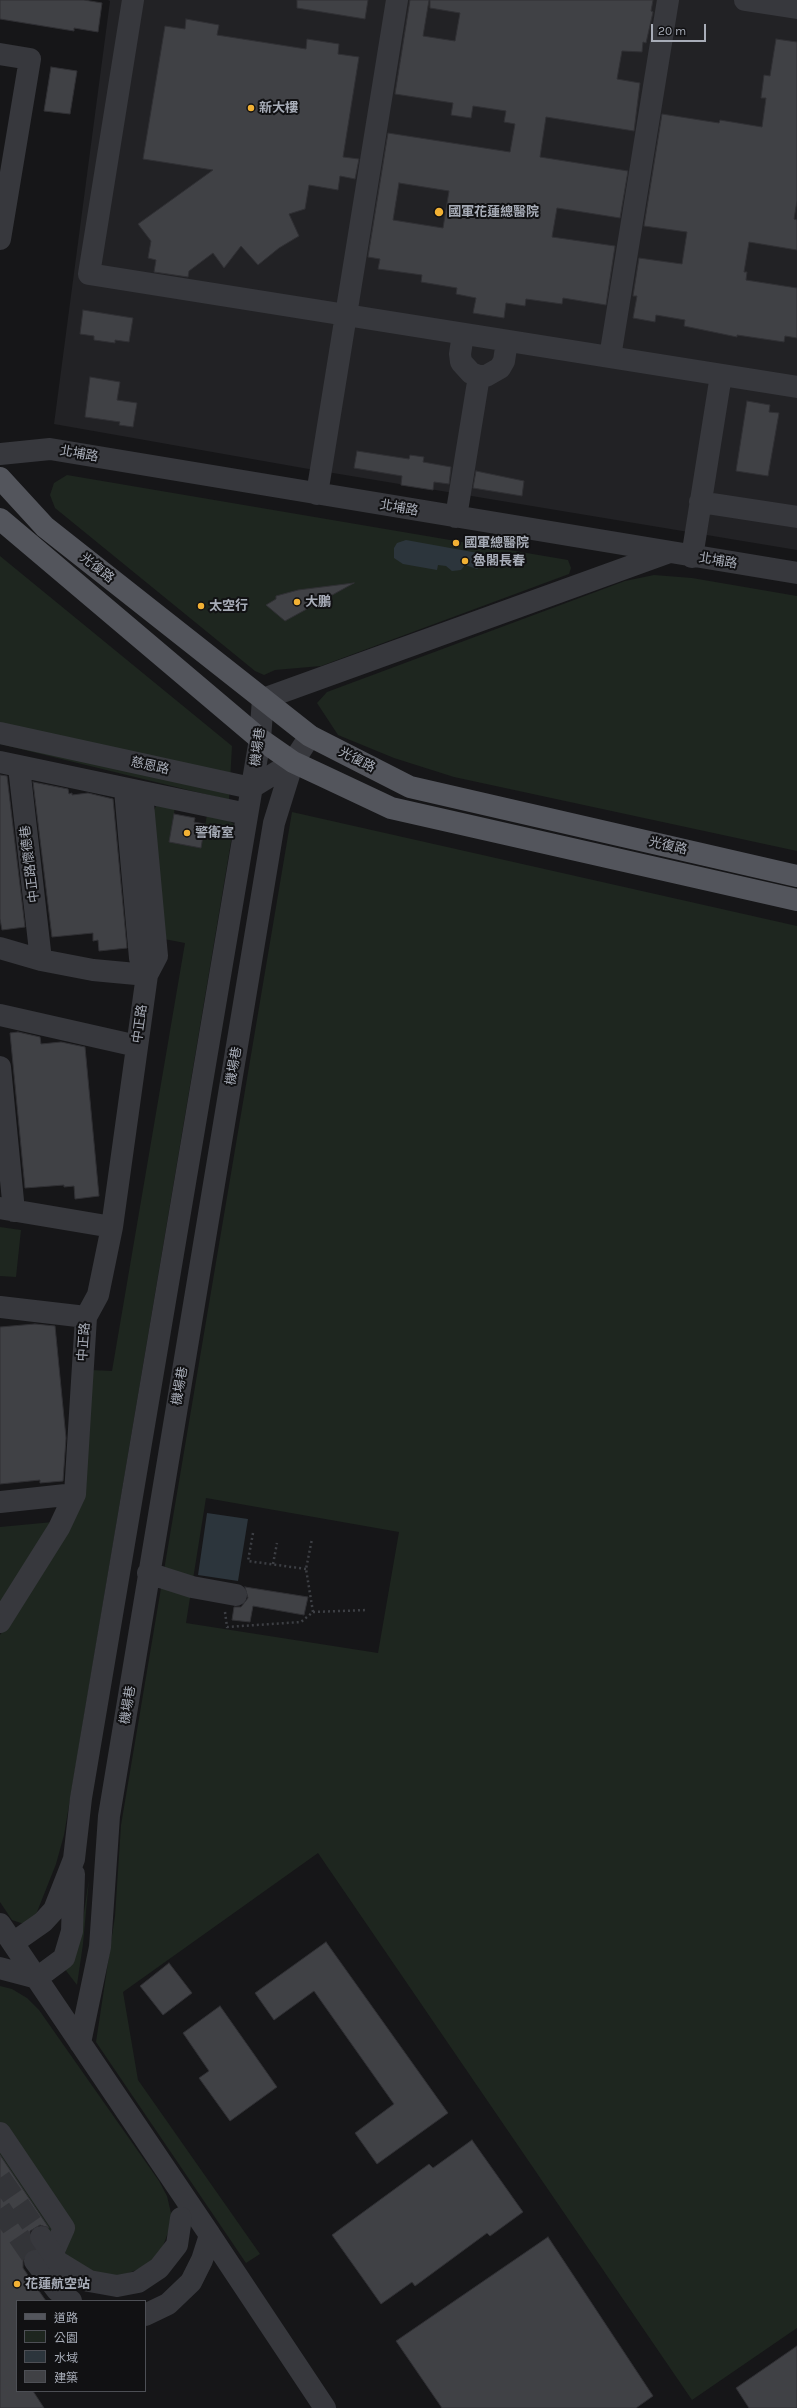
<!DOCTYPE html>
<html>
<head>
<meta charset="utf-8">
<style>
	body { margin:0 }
	#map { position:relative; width:797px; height:2408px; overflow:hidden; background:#161618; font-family:Karla,"Noto Sans TC",sans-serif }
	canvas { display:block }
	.legend { position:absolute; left:16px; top:2300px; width:130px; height:92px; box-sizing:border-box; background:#111113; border:1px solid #4d4f55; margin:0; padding:5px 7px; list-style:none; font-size:12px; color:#a8adb8 }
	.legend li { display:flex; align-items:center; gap:8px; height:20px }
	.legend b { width:20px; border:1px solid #4d4f55 }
	.scale { position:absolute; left:651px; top:24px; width:55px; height:18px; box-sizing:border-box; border:2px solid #a8adb8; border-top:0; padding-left:5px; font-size:12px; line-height:14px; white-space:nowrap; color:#a8adb8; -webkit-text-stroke:3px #111113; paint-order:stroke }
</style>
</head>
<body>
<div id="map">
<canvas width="797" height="2408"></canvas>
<ul class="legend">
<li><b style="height:5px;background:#53555c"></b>道路</li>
<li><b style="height:11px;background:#1e261f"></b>公園</li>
<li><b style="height:11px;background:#2c353c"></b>水域</li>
<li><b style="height:11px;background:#404145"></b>建築</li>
</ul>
<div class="scale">20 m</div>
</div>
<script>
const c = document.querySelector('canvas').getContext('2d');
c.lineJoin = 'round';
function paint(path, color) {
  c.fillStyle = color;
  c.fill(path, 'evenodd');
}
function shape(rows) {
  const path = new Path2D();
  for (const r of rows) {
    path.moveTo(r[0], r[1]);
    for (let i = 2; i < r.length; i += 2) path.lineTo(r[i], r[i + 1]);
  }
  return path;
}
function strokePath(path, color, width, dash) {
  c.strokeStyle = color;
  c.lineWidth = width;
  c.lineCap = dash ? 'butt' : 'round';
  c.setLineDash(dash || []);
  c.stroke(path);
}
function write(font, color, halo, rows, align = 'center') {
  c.font = font + ' Karla,"Noto Sans TC",sans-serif';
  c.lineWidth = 4;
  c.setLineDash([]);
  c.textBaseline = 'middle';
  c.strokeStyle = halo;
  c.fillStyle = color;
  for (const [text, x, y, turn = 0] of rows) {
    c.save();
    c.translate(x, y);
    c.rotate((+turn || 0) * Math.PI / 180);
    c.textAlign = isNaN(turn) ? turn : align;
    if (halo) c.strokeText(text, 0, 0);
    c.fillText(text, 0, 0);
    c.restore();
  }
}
paint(shape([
	[108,0,797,0,797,550,303,468,54,424,110,1]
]), '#222225');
paint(shape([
	[67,475,568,560,571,568,569,574,321,666,275,670,264,675,255,671,55,508,50,495,54,483],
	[0,556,232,746,229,800,0,744],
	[654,575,692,578,797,596,797,851,454,777,394,758,338,735,317,703,327,692,625,581],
	[157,804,175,808,169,842,201,848,207,815,226,819,234,824,64,1835,56,1864,35,1917,24,1924,12,1920,0,1902,0,1635,53,1555,91,1370,112,1371,185,943,164,939,149,820],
	[292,812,797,926,797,2328,692,2400,318,1853,123,1992,138,2080,260,2254,246,2263,96,2042,115,1916,121,1825],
	[206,1498,399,1532,378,1653,186,1623],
	[0,1227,21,1230,16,1277,0,1276],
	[53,1522,0,1605,0,1527],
	[89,1879,83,1944,77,1985,64,1968,83,1919],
	[0,1986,12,1989,27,1998,39,2010,159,2181,167,2196,171,2213,169,2230,163,2246,153,2259,139,2269,123,2275,106,2276,89,2272,75,2263,63,2251,0,2160]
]), '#1e261f');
paint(shape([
	[406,540,478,553,481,566,477,569,465,565,461,570,452,571,446,566,438,565,437,570,403,564,394,558,394,548,397,543],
	[207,1513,248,1519,238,1581,198,1575]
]), '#2c353c');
const building = shape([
	[0,0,84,0,102,3,98,32,74,28,74,31,0,19,0,0],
	[297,0,368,0,365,19,297,8,297,0],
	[410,0,429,0,423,36,455,41,460,13,430,8,430,0,653,0,651,11,653,12,646,43,643,42,642,52,622,51,617,79,640,83,634,131,546,117,540,157,628,171,620,218,557,208,552,237,615,246,606,305,563,298,562,304,526,299,525,306,506,303,504,318,473,313,476,298,456,294,457,288,421,282,422,275,378,269,380,259,368,257,388,133,510,152,515,124,504,122,506,111,473,106,471,118,451,115,453,103,395,94,410,0],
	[399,183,449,191,443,228,393,220,399,183],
	[186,19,219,25,217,35,306,49,307,39,339,44,338,54,359,57,343,157,359,159,355,179,340,176,338,190,309,185,305,209,289,214,299,236,279,248,258,265,241,246,224,268,213,253,189,271,188,277,154,272,156,260,148,258,151,241,138,224,213,170,143,159,165,26,185,29,186,19],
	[776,39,797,42,797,201,794,219,797,220,797,250,749,242,744,272,747,272,746,280,797,288,797,338,785,336,784,342,737,335,737,337,684,326,685,320,656,315,655,322,633,318,637,296,633,296,639,258,682,264,687,232,644,226,662,114,719,123,720,120,762,127,766,98,761,98,764,75,770,76,776,39],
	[51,67,77,71,70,114,44,111,51,67],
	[83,310,133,318,129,342,115,340,115,343,94,340,94,336,80,334,83,310],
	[90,377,120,382,117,400,137,403,133,427,119,425,120,422,85,417,90,377],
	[747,401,770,405,769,412,779,413,768,476,736,471,747,401],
	[357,451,409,459,410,455,424,457,423,462,451,467,449,484,434,482,433,490,401,485,402,476,354,468,357,451],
	[476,471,524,481,522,496,473,488,476,471],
	[354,583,285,621,266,605,276,599,276,596,298,590,354,583],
	[0,775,7,776,25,927,2,930,0,919,0,775],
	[33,782,68,789,69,794,72,793,72,795,88,793,113,799,127,948,99,951,98,940,93,941,93,933,52,937,33,782],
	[174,814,195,818,194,822,205,824,201,848,169,842,174,814],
	[18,1032,40,1037,41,1044,61,1042,85,1047,99,1196,75,1199,74,1186,64,1187,64,1185,25,1188,10,1033,18,1032],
	[35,1324,55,1326,66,1438,63,1481,40,1483,40,1480,0,1484,0,1327,35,1324],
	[245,1587,308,1597,304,1615,253,1606,250,1622,232,1620,234,1607,241,1607,248,1598,245,1587],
	[326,1942,448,2113,377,2164,355,2133,394,2104,314,1991,274,2020,255,1993,326,1942],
	[169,1963,192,1993,163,2015,140,1986,169,1963],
	[220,2006,277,2087,230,2121,199,2078,209,2071,183,2033,220,2006],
	[472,2140,523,2212,490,2236,487,2233,415,2286,412,2282,381,2304,332,2235,429,2164,433,2168,472,2140],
	[0,2155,49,2228,40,2225,30,2231,30,2244,28,2245,31,2249,24,2256,23,2262,23,2268,46,2301,17,2301,17,2391,33,2391,44,2408,0,2408,0,2155],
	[548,2237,653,2396,636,2408,442,2408,396,2341,548,2237],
	[797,2346,797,2408,749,2408,736,2388,797,2346]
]);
paint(building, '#404145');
strokePath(building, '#303034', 1);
strokePath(shape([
	[0,2178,41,2237],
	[0,2209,35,2260]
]), '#333438', 22, [22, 11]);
strokePath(shape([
	[253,1533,248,1561,306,1569],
	[273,1564,277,1543],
	[225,1612,227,1627,301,1622,313,1612,306,1569,312,1539],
	[313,1612,367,1610]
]), '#3d3f44', 2.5, [2, 3]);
strokePath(shape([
	[133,0,89,274,797,387],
	[745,0,797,8],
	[0,54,30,59,0,239],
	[463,334,460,354,461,362,471,373,479,376,486,376,500,368,504,361,507,341],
	[610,357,668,0],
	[0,454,50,449,797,573],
	[317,494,397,0],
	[700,502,797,517],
	[456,517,479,376],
	[692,557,721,375],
	[0,733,251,788,293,762],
	[0,762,247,814],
	[19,767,41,960],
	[125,790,140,958,147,975,157,956,142,793],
	[0,948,41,960,93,970,147,975,112,1227,98,1295,86,1317,75,1494,59,1528,0,1622],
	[0,1015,137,1046],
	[0,1067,14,1211],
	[0,1208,112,1227],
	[0,1307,86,1317],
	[0,1502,75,1494],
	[148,1573,192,1587,236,1595],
	[0,1924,210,2235,202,2260,191,2282,168,2304,145,2315],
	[13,1943,43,1922,54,1910,74,1859,81,1798,260,739,263,699,667,553],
	[0,1968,37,1978,64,1958,72,1931,74,1874],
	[80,2043,100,1947,109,1816,274,823,293,762,310,736],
	[0,2133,64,2228,44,2273],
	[210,2235,325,2408],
	[35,2261,57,2290,71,2301]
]), '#37383d', 22);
strokePath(shape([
	[0,478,45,527,310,736,410,787,797,876],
	[0,519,260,739,293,762,323,776,391,808,797,900]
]), '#53555c', 22);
strokePath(shape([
	[41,2237,58,2262,89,2281,117,2286,138,2282,159,2268,177,2245,181,2218]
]), '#37383d', 22);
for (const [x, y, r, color] of [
	[251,108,4,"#f2b134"],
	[439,212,5,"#f2b134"],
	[456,543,4,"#f2b134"],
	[465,561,4,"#f2b134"],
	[297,602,4,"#f2b134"],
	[201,606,4,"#f2b134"],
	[187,833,4,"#f2b134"],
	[17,2284,4,"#f2b134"]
]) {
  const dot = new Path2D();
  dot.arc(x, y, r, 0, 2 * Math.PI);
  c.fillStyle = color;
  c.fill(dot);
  strokePath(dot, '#111113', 1.5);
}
write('bold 13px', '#a8adb8', '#111113', [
	["新大樓",259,108],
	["國軍花蓮總醫院",448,212],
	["國軍總醫院",464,543],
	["魯閣長春",473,561],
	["大鵬",305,602],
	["太空行",209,606],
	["警衛室",195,833],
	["花蓮航空站",25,2284]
], 'left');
write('13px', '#a8adb8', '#111113', [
	["北埔路",79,454,10],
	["北埔路",399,508,10],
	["北埔路",718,561,9],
	["光復路",97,568,38],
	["機場巷",258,747,-82],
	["光復路",357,760,27],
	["慈恩路",150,766,12],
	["光復路",668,846,13],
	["中正路懷德巷",30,864,-97],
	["中正路",140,1024,-82],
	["機場巷",234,1066,-80],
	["中正路",84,1342,-86],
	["機場巷",180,1386,-80],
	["機場巷",128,1705,-81]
]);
</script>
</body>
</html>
